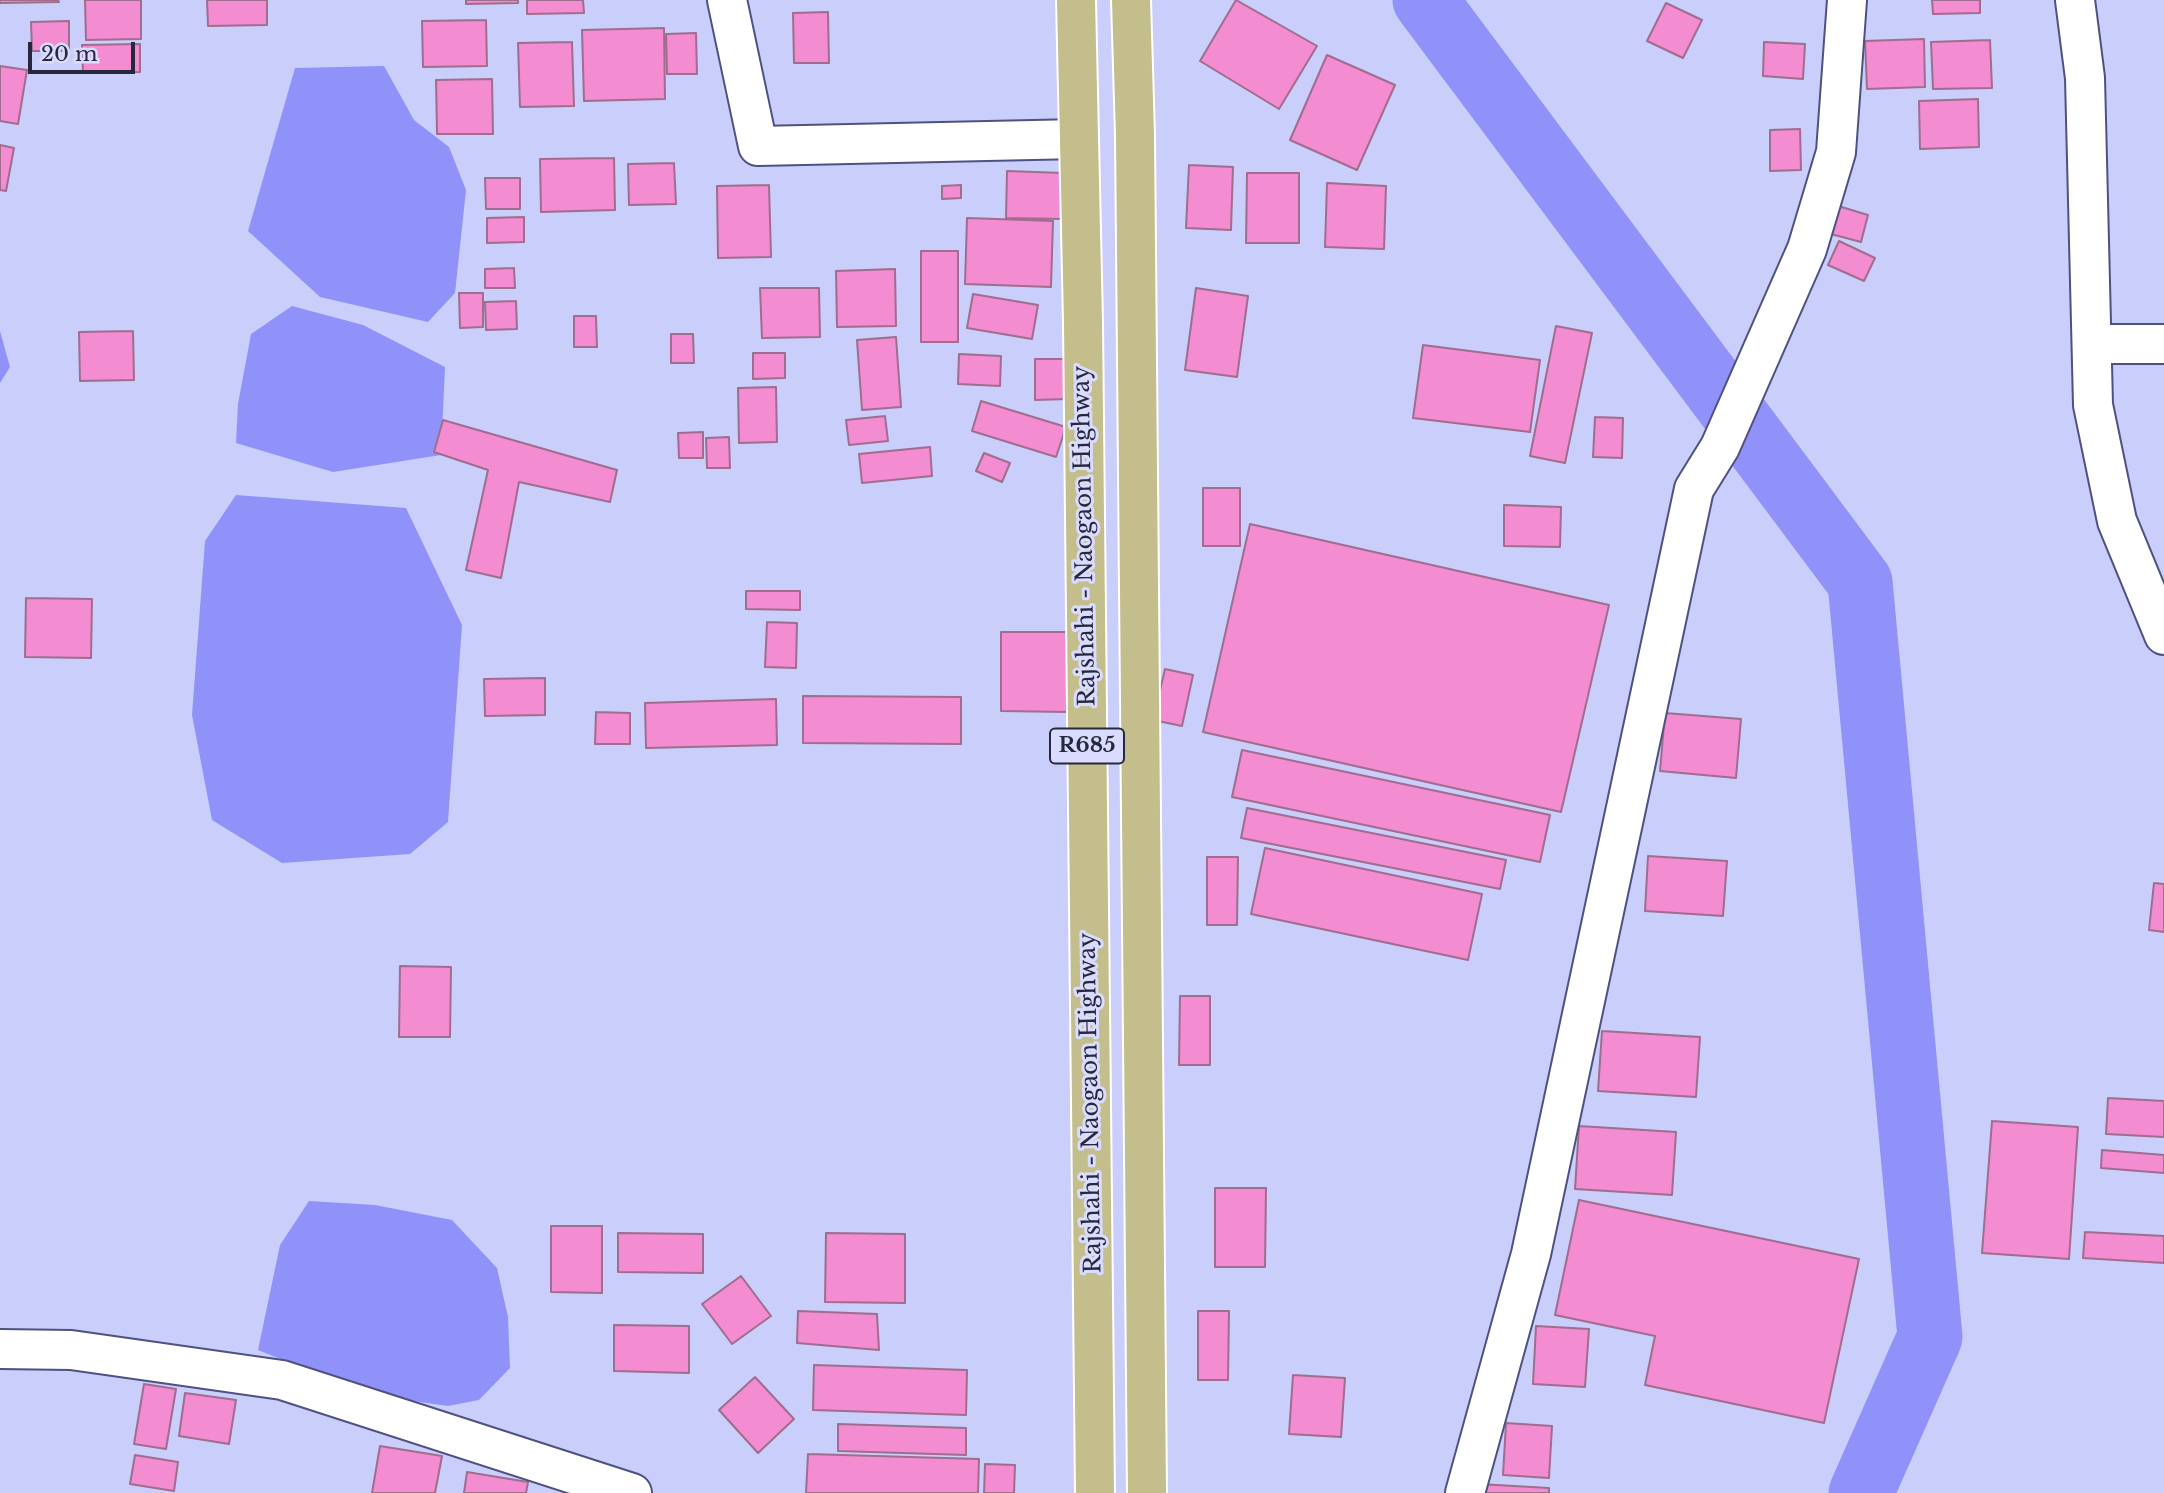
<!DOCTYPE html>
<html>
<head>
<meta charset="utf-8">
<style>
	body { margin:0 }
	#map { position:relative; width:2164px; height:1493px; overflow:hidden; background:#cacefb; font-family:"Libre Baskerville",serif }
	canvas { display:block }
	.scale { position:absolute; left:28px; top:42px; width:107px; height:32px; box-sizing:border-box; border:4px solid #27283d; border-top:0; padding-left:9px; font-size:21px; line-height:24px; white-space:nowrap; color:#27283d; -webkit-text-stroke:5px #d9dcfe; paint-order:stroke }
</style>
</head>
<body>
<div id="map">
<canvas width="2164" height="1493"></canvas>
<div class="scale">20 m</div>
</div>
<script>
const c = document.querySelector('canvas').getContext('2d');
c.lineJoin = 'round';
function paint(path, color) {
  c.fillStyle = color;
  c.fill(path, 'evenodd');
}
function shape(rows) {
  const path = new Path2D();
  for (const r of rows) {
    path.moveTo(r[0], r[1]);
    for (let i = 2; i < r.length; i += 2) path.lineTo(r[i], r[i + 1]);
  }
  return path;
}
function strokePath(path, color, width, dash) {
  c.strokeStyle = color;
  c.lineWidth = width;
  c.lineCap = dash ? 'butt' : 'round';
  c.setLineDash(dash || []);
  c.stroke(path);
}
function write(font, color, halo, rows, align = 'center') {
  c.font = font + ' "Libre Baskerville",serif';
  c.lineWidth = 6;
  c.setLineDash([]);
  c.textBaseline = 'middle';
  c.strokeStyle = halo;
  c.fillStyle = color;
  for (const [text, x, y, turn = 0] of rows) {
    c.save();
    c.translate(x, y);
    c.rotate((+turn || 0) * Math.PI / 180);
    c.textAlign = isNaN(turn) ? turn : align;
    if (halo) c.strokeText(text, 0, 0);
    c.fillText(text, 0, 0);
    c.restore();
  }
}
paint(shape([
	[384,66,414,120,449,147,466,190,455,293,428,322,320,297,248,231,295,68],
	[292,306,363,325,445,367,441,455,333,472,236,443,238,404,251,334],
	[0,331,10,367,0,383],
	[236,495,406,508,462,625,448,822,410,854,282,863,212,820,192,715,205,541],
	[309,1201,375,1205,452,1220,497,1268,508,1317,510,1368,479,1400,448,1406,399,1399,355,1389,258,1350,280,1245]
]), '#9092f9');
strokePath(shape([
	[1425,0,1860,582,1930,1337,1861,1493]
]), '#9092f9', 65);
const building = shape([
	[0,0,58,0,59,2,0,3,0,0],
	[85,0,141,0,141,39,86,40,85,0],
	[207,0,267,0,267,25,208,26,207,0],
	[466,0,518,0,518,3,466,4,466,0],
	[527,0,583,0,584,13,527,14,527,0],
	[1236,0,1317,46,1279,109,1200,61,1236,0],
	[1932,0,1980,0,1980,13,1933,14,1932,0],
	[1666,3,1702,20,1683,58,1647,41,1666,3],
	[828,12,829,63,794,63,793,13,828,12],
	[486,20,487,66,423,67,422,21,486,20],
	[69,21,69,51,32,51,31,22,69,21],
	[664,28,665,99,584,101,582,30,664,28],
	[696,33,697,74,667,74,666,34,696,33],
	[1924,39,1925,87,1867,89,1865,41,1924,39],
	[1990,40,1992,88,1933,89,1931,42,1990,40],
	[572,42,574,106,520,107,518,43,572,42],
	[1764,42,1805,44,1803,79,1763,76,1764,42],
	[140,44,140,72,83,73,82,45,140,44],
	[1327,55,1395,85,1357,170,1290,140,1327,55],
	[0,66,27,70,18,124,0,121,0,66],
	[492,79,493,134,437,134,436,80,492,79],
	[1978,99,1979,147,1920,149,1919,101,1978,99],
	[1800,129,1801,170,1770,171,1770,130,1800,129],
	[0,145,14,148,6,191,0,190,0,145],
	[614,158,615,210,541,212,540,159,614,158],
	[674,163,676,204,629,205,628,164,674,163],
	[1189,165,1233,167,1231,230,1186,228,1189,165],
	[1007,171,1064,173,1063,219,1006,218,1007,171],
	[1247,173,1299,173,1299,243,1246,243,1247,173],
	[485,178,520,178,520,209,486,209,485,178],
	[1327,183,1386,186,1384,249,1325,247,1327,183],
	[769,185,771,257,718,258,717,186,769,185],
	[961,185,961,198,942,199,942,186,961,185],
	[1835,205,1868,215,1861,242,1827,233,1835,205],
	[524,217,524,242,487,243,487,218,524,217],
	[967,218,1053,221,1051,287,965,284,967,218],
	[1839,241,1875,258,1864,281,1828,265,1839,241],
	[921,251,958,251,958,342,921,342,921,251],
	[514,268,515,288,485,288,485,269,514,268],
	[895,269,896,326,837,327,836,271,895,269],
	[760,288,819,288,820,337,762,338,760,288],
	[1196,288,1248,296,1237,377,1185,370,1196,288],
	[459,293,483,293,483,327,460,328,459,293],
	[973,294,1038,305,1032,339,967,328,973,294],
	[516,301,517,329,486,330,485,302,516,301],
	[574,316,596,316,597,347,574,347,574,316],
	[1556,326,1592,333,1565,463,1530,456,1556,326],
	[133,331,134,380,80,381,79,332,133,331],
	[671,334,693,334,694,363,671,363,671,334],
	[896,337,901,407,862,410,857,340,896,337],
	[1423,345,1540,360,1530,432,1413,418,1423,345],
	[753,353,785,353,785,378,753,379,753,353],
	[959,354,1001,356,1000,386,958,384,959,354],
	[1035,359,1067,359,1068,399,1035,400,1035,359],
	[776,387,777,442,739,443,738,388,776,387],
	[981,401,1066,427,1056,457,972,431,981,401],
	[885,416,888,441,849,445,846,420,885,416],
	[1595,417,1623,418,1622,458,1593,457,1595,417],
	[443,420,617,470,610,502,519,482,501,578,466,570,488,470,434,452,443,420],
	[703,432,703,458,679,458,678,433,703,432],
	[729,437,730,468,707,468,706,438,729,437],
	[930,447,932,476,862,483,859,454,930,447],
	[984,453,1010,463,1002,482,976,471,984,453],
	[1203,488,1240,488,1240,546,1203,546,1203,488],
	[1504,505,1561,507,1560,547,1504,546,1504,505],
	[1250,524,1609,605,1561,812,1203,732,1250,524],
	[746,591,800,591,800,610,746,609,746,591],
	[26,598,92,599,91,658,25,657,26,598],
	[767,622,797,623,796,668,765,667,767,622],
	[1001,632,1068,632,1068,712,1001,711,1001,632],
	[1165,669,1193,675,1182,726,1153,720,1165,669],
	[545,678,545,715,485,716,484,679,545,678],
	[803,696,961,697,961,744,803,743,803,696],
	[776,699,777,745,646,748,645,703,776,699],
	[596,712,630,713,630,744,595,744,596,712],
	[1665,713,1741,719,1736,778,1660,771,1665,713],
	[1242,750,1550,815,1540,862,1232,797,1242,750],
	[1247,808,1506,860,1500,889,1241,838,1247,808],
	[1265,848,1482,894,1468,960,1251,914,1265,848],
	[1648,856,1727,861,1723,916,1645,911,1648,856],
	[1207,857,1238,857,1237,925,1207,925,1207,857],
	[2154,883,2164,884,2164,932,2149,930,2154,883],
	[400,966,451,967,450,1037,399,1037,400,966],
	[1180,996,1210,996,1210,1065,1179,1065,1180,996],
	[1602,1031,1700,1037,1696,1097,1598,1091,1602,1031],
	[2108,1098,2164,1101,2164,1137,2106,1134,2108,1098],
	[1992,1121,2078,1127,2069,1259,1982,1253,1992,1121],
	[1579,1126,1676,1132,1672,1195,1575,1189,1579,1126],
	[2102,1150,2164,1155,2164,1173,2101,1168,2102,1150],
	[1215,1188,1266,1188,1265,1267,1215,1267,1215,1188],
	[1579,1200,1859,1259,1824,1423,1645,1385,1655,1336,1555,1315,1579,1200],
	[551,1226,602,1226,602,1293,551,1292,551,1226],
	[2085,1232,2164,1236,2164,1263,2083,1258,2085,1232],
	[618,1233,703,1234,703,1273,618,1272,618,1233],
	[826,1233,905,1234,905,1303,825,1302,826,1233],
	[741,1276,771,1316,732,1344,702,1304,741,1276],
	[798,1311,877,1314,879,1350,797,1343,798,1311],
	[1198,1311,1229,1311,1228,1380,1198,1380,1198,1311],
	[614,1325,689,1326,689,1373,614,1371,614,1325],
	[1536,1326,1589,1329,1585,1387,1533,1384,1536,1326],
	[814,1365,967,1370,966,1415,813,1410,814,1365],
	[1293,1375,1345,1378,1341,1437,1289,1434,1293,1375],
	[755,1377,794,1419,758,1453,719,1410,755,1377],
	[144,1384,176,1389,166,1449,134,1444,144,1384],
	[185,1393,236,1400,229,1444,179,1436,185,1393],
	[1506,1423,1552,1426,1549,1478,1503,1475,1506,1423],
	[838,1424,966,1428,966,1455,838,1451,838,1424],
	[380,1446,442,1456,435,1493,372,1493,380,1446],
	[808,1454,979,1459,978,1493,806,1493,808,1454],
	[135,1455,178,1462,174,1491,130,1484,135,1455],
	[985,1464,1015,1465,1014,1493,984,1493,985,1464],
	[467,1472,528,1482,526,1493,464,1493,467,1472],
	[1479,1484,1549,1488,1549,1493,1478,1493,1479,1484]
]);
paint(building, '#f38cd0');
strokePath(building, '#9f6d8d', 2);
const minor = shape([
	[727,0,758,146,1079,139],
	[2075,0,2085,78,2093,405,2117,521,2164,635],
	[2092,344,2164,344],
	[0,1349,71,1350,282,1380,632,1493],
	[1465,1493,1531,1254,1694,489,1720,447,1807,249,1836,152,1847,0]
]);
const major = shape([
	[1076,0,1083,322,1095,1493],
	[1131,0,1135,135,1147,1493]
]);
strokePath(minor, '#4e5181', 42);
strokePath(major, '#fff', 42);
strokePath(minor, '#fff', 38);
strokePath(major, '#c4bd8c', 38);
for (const [x, y, w] of [
	[1087,746,74]
]) {
  const box = new Path2D();
  box.roundRect(x - w / 2, y - 17.5, w, 35, 5);
  c.fillStyle = '#d9dcfe';
  c.fill(box);
  strokePath(box, '#27283d', 2);
}
write('bold 21px', '#27283d', null, [
	["R685",1087,746]
]);
write('23px', '#27283d', '#d9dcfe', [
	["Rajshahi - Naogaon Highway",1085,536,-91],
	["Rajshahi - Naogaon Highway",1091,1103,-91]
]);
</script>
</body>
</html>
